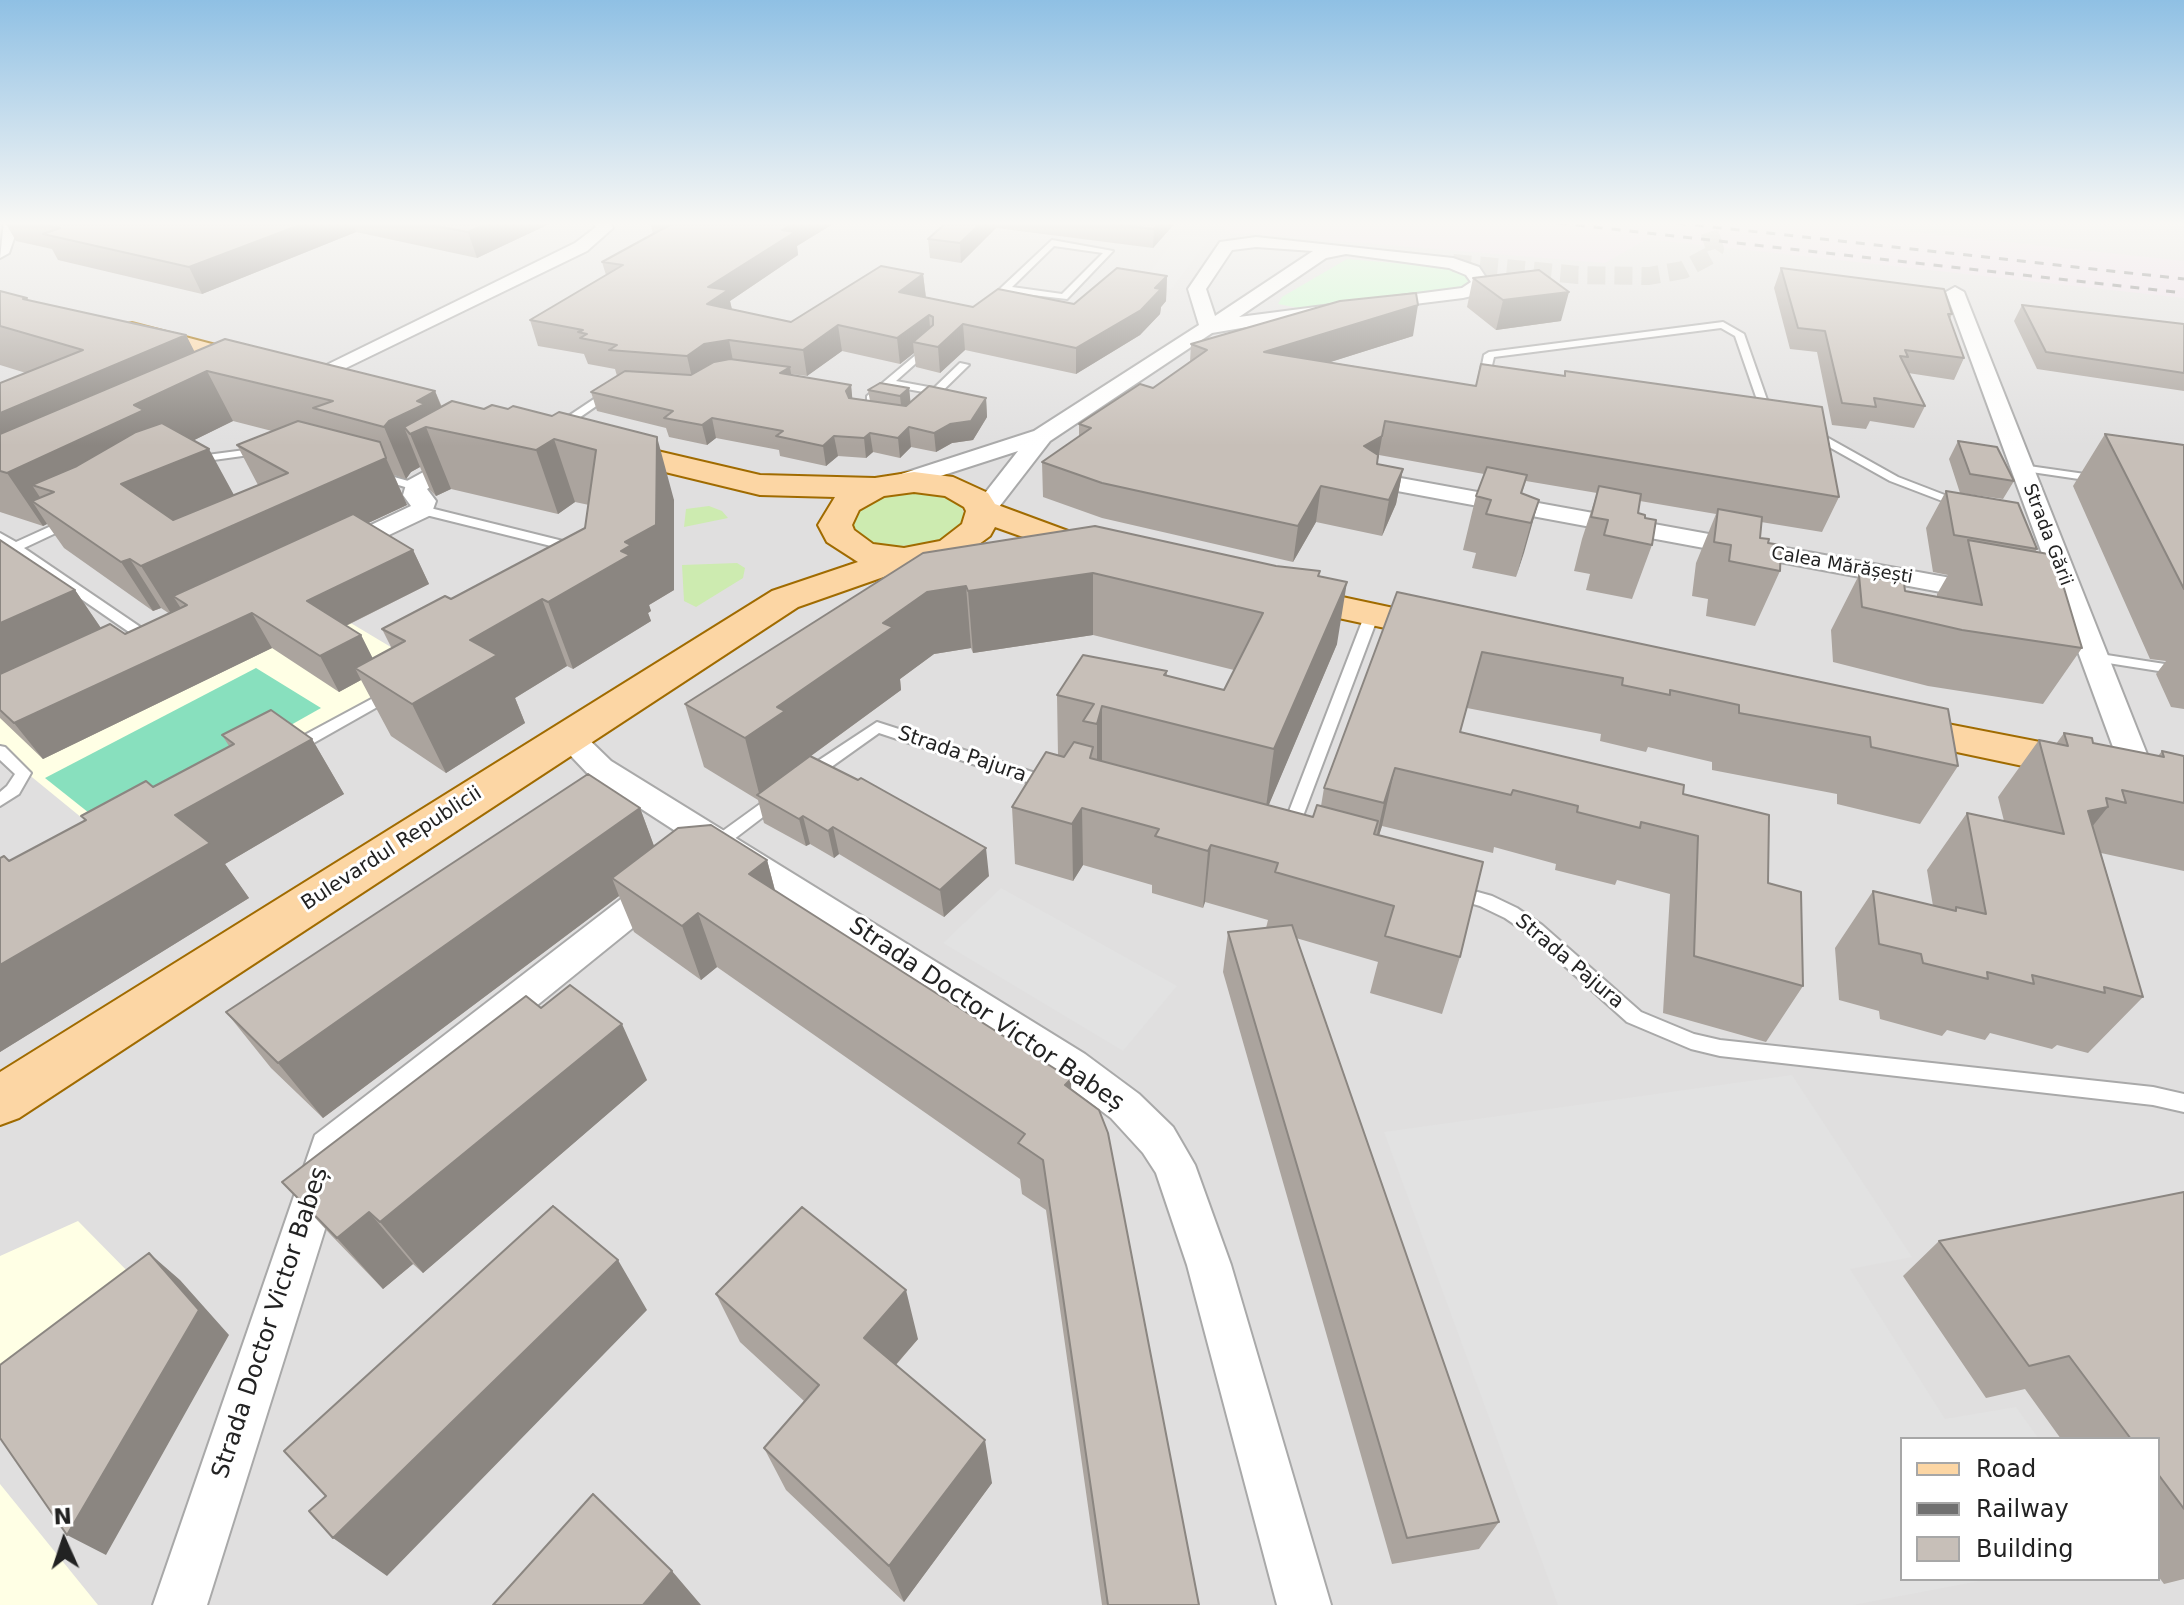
<!DOCTYPE html>
<html>
<head>
<meta charset="utf-8">
<style>
	body { margin:0 }
	#map { position:relative; width:2184px; height:1605px; overflow:hidden; background:#f2efe9; font-family:"DejaVu Sans",sans-serif }
	canvas { display:block }
	.legend { position:absolute; left:1900px; top:1437px; width:260px; height:144px; box-sizing:border-box; background:#fff; border:2px solid #a7a7a7; margin:0; padding:10px 14px; list-style:none; font-size:24px; color:#222 }
	.legend li { display:flex; align-items:center; gap:16px; height:40px }
	.legend b { width:40px; border:2px solid #a7a7a7 }
	.north { position:absolute; left:24px; top:1501px; width:80px; height:80px; -webkit-text-stroke:6px #fff; paint-order:stroke; rotate:357deg; font-size:22px; font-weight:700; line-height:32px; text-align:center; color:#222 }
	.north::after { content:''; display:block; margin:auto; width:28px; height:36px; background:#222; clip-path:polygon(50% 0,100% 100%,50% 72%,0 100%) }
</style>
</head>
<body>
<div id="map">
<canvas width="2184" height="1605"></canvas>
<ul class="legend">
<li><b style="height:10px;background:#fcd6a4"></b>Road</li>
<li><b style="height:10px;background:#707070"></b>Railway</li>
<li><b style="height:22px;background:#c7bfb8"></b>Building</li>
</ul>
<div class="north">N</div>
</div>
<script>
const c = document.querySelector('canvas').getContext('2d');
c.lineJoin = 'round';
function paint(path, color) {
  c.fillStyle = color;
  c.fill(path, 'evenodd');
}
function shape(rows) {
  const path = new Path2D();
  for (const r of rows) {
    path.moveTo(r[0], r[1]);
    for (let i = 2; i < r.length; i += 2) path.lineTo(r[i], r[i + 1]);
  }
  return path;
}
function strokePath(path, color, width, dash) {
  c.strokeStyle = color;
  c.lineWidth = width;
  c.lineCap = dash ? 'butt' : 'round';
  c.setLineDash(dash || []);
  c.stroke(path);
}
function write(font, color, halo, rows, align = 'center') {
  c.font = font + ' "DejaVu Sans",sans-serif';
  c.lineWidth = 6;
  c.setLineDash([]);
  c.textBaseline = 'middle';
  c.strokeStyle = halo;
  c.fillStyle = color;
  for (const [text, x, y, turn = 0] of rows) {
    c.save();
    c.translate(x, y);
    c.rotate((+turn || 0) * Math.PI / 180);
    c.textAlign = isNaN(turn) ? turn : align;
    if (halo) c.strokeText(text, 0, 0);
    c.fillText(text, 0, 0);
    c.restore();
  }
}
paint(shape([
	[0,221,2184,221,2184,1605,0,1605],
	[1902,1439,2158,1439,2158,1579,1902,1579]
]), '#e0dfdf');
paint(shape([
	[1811,221,2184,261,2184,298,1647,239,1605,263,1229,232,1218,221]
]), '#ebdbe8');
paint(shape([
	[277,579,431,671,115,845,0,751,0,711],
	[78,1221,146,1290,0,1408,0,1256],
	[0,1484,98,1605,0,1605]
]), '#ffffe5');
paint(shape([
	[934,491,959,501,966,519,961,528,937,543,887,547,873,544,854,530,852,522,861,505,884,493],
	[709,506,722,511,728,518,684,527,686,509],
	[737,563,745,568,743,578,696,607,684,601,682,565]
]), '#cdebb0');
paint(shape([
	[1347,259,1452,268,1469,276,1473,283,1461,291,1298,308,1278,304,1282,297]
]), '#c8facc');
paint(shape([
	[256,668,321,708,108,828,45,778]
]), '#88e0be');
paint(shape([
	[1179,234,1209,238,1172,289,1140,285],
	[1226,246,1339,249,1209,328,1198,284],
	[1001,888,1177,986,1123,1051,943,943],
	[1792,1075,1912,1257,1850,1269,1945,1419,2016,1407,2039,1439,1902,1439,1902,1579,1990,1579,1853,1605,1558,1605,1384,1132]
]), '#e2e2e2');
strokePath(shape([
	[1453,263,1578,275,1649,276,1683,270,1711,255,1715,249,1706,221]
]), '#c8c6c1', 18, [18, 9]);
const lane = shape([
	[1052,240,1113,251,1067,299,1007,292,992,306,986,306,987,301,1052,240],
	[1054,246,1103,253,1062,294,1012,287,1054,246],
	[1723,322,1744,334,1773,417,1772,419,1763,417,1735,336,1721,328,1494,357,1489,378,1493,381,1488,384,1479,380,1484,355,1489,352,1723,322],
	[930,343,933,344,933,348,896,381,934,388,960,363,969,365,927,406,918,404,929,393,890,386,875,400,867,400,867,396,930,343],
	[609,389,618,391,563,429,555,429,555,425,609,389],
	[1806,430,1814,430,1898,477,1968,504,1966,507,1958,507,1890,481,1806,434,1806,430],
	[260,448,264,449,264,453,192,463,186,460,192,457,260,448],
	[2022,465,2099,476,2105,479,2099,482,2018,470,2016,468,2022,465],
	[376,472,419,484,421,486,415,490,372,477,372,473,376,472],
	[422,506,563,541,572,550,570,558,564,562,560,561,559,551,555,547,418,513,416,510,422,506],
	[71,517,77,521,75,524,24,548,155,637,157,640,155,643,145,643,0,543,0,533,16,542,71,517],
	[1372,610,1379,614,1297,832,1295,836,1283,836,1281,832,1365,614,1372,610],
	[2094,653,2184,667,2184,675,2089,660,2087,657,2094,653],
	[390,689,395,691,397,694,395,697,296,753,286,753,283,749,286,745,390,689],
	[877,722,1057,780,1059,784,1051,789,1045,788,879,733,813,780,801,780,799,776,801,772,877,722],
	[0,746,5,747,31,773,19,794,0,806,0,792,7,786,15,774,0,760,0,746],
	[778,791,784,793,786,797,784,801,725,846,713,846,711,842,713,838,778,791],
	[1456,886,1492,896,1517,908,1542,925,1641,1012,1694,1034,1720,1040,2153,1087,2184,1094,2184,1112,2153,1105,1720,1056,1691,1049,1627,1022,1530,935,1505,918,1480,906,1450,897,1447,892,1450,887,1456,886]
]);
const street = shape([
	[4,221,20,221,9,253,0,258,4,221],
	[592,221,609,221,613,228,587,251,317,382,303,382,300,378,575,243,596,227,592,221],
	[1256,237,1453,258,1479,267,1489,282,1480,294,1463,298,1294,319,1212,333,1050,441,992,516,983,518,971,511,1018,451,894,491,882,484,886,479,1034,431,1199,325,1188,289,1220,242,1256,237],
	[1256,247,1313,251,1215,316,1206,289,1232,250,1256,247],
	[1346,254,1449,268,1466,275,1471,282,1462,288,1239,317,1326,258,1346,254],
	[1955,287,1964,292,2156,777,2151,785,2140,788,2129,785,2124,777,1946,292,1955,287],
	[462,451,473,458,470,463,427,489,436,501,431,515,351,553,333,553,329,548,333,543,411,506,403,495,407,481,462,451],
	[1373,473,1984,584,1993,586,1997,592,1993,598,1984,600,1365,485,1361,480,1365,475,1373,473],
	[568,727,579,730,611,761,1085,1054,1139,1094,1173,1127,1195,1165,1231,1265,1331,1605,1277,1605,1187,1265,1156,1173,1143,1153,1111,1118,1057,1078,589,775,553,737,557,730,568,727],
	[659,875,671,879,676,888,671,897,347,1159,207,1605,153,1605,315,1135,647,879,659,875]
]);
const primary = shape([
	[132,323,269,359,273,365,269,371,259,373,123,337,119,331,123,325,132,323],
	[606,439,760,475,875,478,914,472,953,477,988,493,995,504,1114,548,1119,555,1114,562,1102,565,995,527,990,536,963,556,912,567,798,607,19,1118,0,1125,0,1072,772,591,858,562,827,542,818,525,835,497,760,495,595,455,591,448,595,441,606,439],
	[914,492,945,496,964,507,966,511,962,524,940,541,904,548,873,544,854,530,852,525,859,510,884,496,914,492],
	[1286,585,1459,622,1465,630,1459,638,1446,641,1273,604,1268,596,1273,588,1286,585],
	[1896,714,2184,770,2184,800,1881,736,1875,727,1881,718,1896,714]
]);
strokePath(lane, '#a9a9a9', 4);
strokePath(street, '#a9a9a9', 4);
strokePath(primary, '#a06b00', 4);
paint(lane, '#fff');
paint(street, '#fff');
paint(primary, '#fcd6a4');
strokePath(shape([
	[1540,221,2184,293],
	[1659,221,2184,279]
]), '#707070', 3, [9, 9]);
paint(shape([
	[5,222,547,222,547,225,477,258,356,232,202,294,58,260,52,249,16,241],
	[650,222,836,222,797,246,798,255,730,301,732,309,791,322,923,274,926,297,973,307,1074,304,1167,276,1166,301,1161,307,1160,314,1140,335,1076,374,965,350,940,373,916,367,914,353,900,364,842,351,807,376,791,374,791,375,851,385,852,398,870,401,868,390,909,388,910,403,986,398,987,417,973,440,952,443,936,452,911,447,900,458,873,452,866,458,838,456,826,466,780,456,779,450,716,438,707,445,669,437,666,428,597,411,591,392,617,376,615,369,588,364,584,354,538,346,530,320,606,275,602,262,653,234],
	[947,222,1176,222,1153,248,996,228,961,263,930,258,928,239],
	[1781,268,1952,314,1950,319,1964,358,1954,380,1908,373,1925,406,1914,428,1870,421,1866,429,1832,425,1817,352,1790,349,1774,288],
	[1473,278,1561,321,1496,330,1467,307],
	[0,291,28,300,186,335,194,352,435,391,442,407,484,409,508,409,552,416,674,500,674,590,649,605,651,611,648,613,651,621,573,669,567,666,515,698,525,723,446,773,391,736,361,680,339,692,272,648,43,759,0,718,0,540,75,590,101,628,125,634,170,614,161,608,153,611,64,548,47,524,43,526,0,512,0,383,26,373,0,365],
	[233,421,272,431,237,445,258,485,234,495,194,440],
	[420,467,430,490,436,496,451,489,558,514,575,502,589,505,585,528,451,599,382,629,392,649,373,659,361,635,346,626,429,584,413,550,368,523,407,505,394,475,406,479,411,472],
	[2022,305,2184,324,2184,391,2037,369,2014,321],
	[1413,336,1330,362,1476,386,1564,376,1565,371,1839,497,1822,532,1761,522,1760,538,1768,543,1780,571,1755,626,1706,616,1708,599,1692,596,1696,563,1716,514,1640,501,1638,513,1645,518,1652,545,1632,599,1586,590,1590,574,1574,571,1582,539,1597,493,1526,481,1522,493,1539,500,1516,577,1472,568,1476,553,1463,550,1476,496,1484,474,1379,455,1377,464,1403,469,1396,504,1382,536,1316,522,1293,562,1102,518,1043,497,1042,462,1079,436,1079,424,1153,388,1190,362,1191,344],
	[2105,434,2184,445,2184,709,2171,707,2156,674,2166,661,2150,659,2073,486],
	[1958,441,2014,481,2003,499,1960,493,1949,459],
	[1946,491,2037,549,2035,552,2082,648,2043,704,1928,686,1833,662,1831,630,1859,575,1905,591,1937,597,1937,594,1948,575,1933,572,1926,528],
	[923,553,1320,576,1337,644,1268,806,1313,817,1321,806,1324,788,1397,592,1948,709,1958,766,1920,824,1837,804,1837,794,1712,770,1712,762,1648,747,1646,752,1600,741,1601,734,1467,708,1460,732,1683,794,1768,883,1803,986,1766,1042,1663,1013,1670,894,1617,880,1615,885,1555,870,1556,864,1494,847,1493,853,1382,826,1379,835,1460,957,1442,1014,1370,993,1378,962,1296,938,1499,1522,1479,1549,1392,1564,1223,972,1228,932,1266,928,1268,920,1205,902,1203,908,1152,893,1152,885,1083,865,1073,881,1015,864,1012,807,1058,756,1057,695,1167,671,1167,676,1224,690,1234,670,1093,635,973,653,971,648,934,654,900,679,901,690,811,756,989,876,944,917,839,854,834,858,810,844,806,846,764,823,758,800,704,767,685,704],
	[2064,733,2093,743,2158,756,2162,751,2184,756,2184,871,2101,853,2143,997,2088,1053,2057,1045,2052,1049,1990,1033,1985,1040,1947,1030,1942,1036,1880,1019,1879,1011,1839,1000,1835,948,1873,891,1933,906,1927,870,1967,813,2004,821,1998,797,2039,740,2056,744],
	[222,735,312,739,344,794,225,864,249,898,0,1052,0,858,9,861,85,821,81,816,153,787,229,746],
	[640,808,654,846,767,860,775,890,1071,1089,1199,1605,1102,1605,1046,1210,1022,1194,1020,1179,717,967,701,980,634,932,619,896,323,1118,271,1068,226,1012],
	[541,1008,647,1080,423,1273,413,1264,383,1289,330,1234,282,1182],
	[2184,1192,2184,1579,2164,1584,2158,1576,2158,1439,2061,1439,2025,1389,1986,1398,1903,1276,1939,1241],
	[716,1294,918,1339,896,1365,992,1483,904,1602,786,1490,764,1448,804,1401,740,1342]
]), '#aba49e');
paint(shape([
	[308,222,352,222,356,232,202,294,189,267],
	[492,222,547,222,547,225,477,258,468,232],
	[796,222,836,222,797,246,798,255,730,301,733,315,707,304,708,287,782,230],
	[982,222,995,222,996,228,961,263,960,243],
	[1160,222,1176,222,1153,248,1154,229],
	[923,274,926,299,899,292],
	[1167,276,1166,301,1161,307,1160,314,1140,335,1076,374,1076,348,1155,288],
	[1569,292,1561,321,1496,330,1503,300],
	[1418,305,1413,336,1261,384,1264,352],
	[929,315,931,340,913,342,914,353,900,364,897,338],
	[963,324,965,350,940,373,938,347],
	[838,325,842,351,807,376,803,350],
	[186,335,205,372,207,371,233,421,168,453,209,449,234,495,150,531,54,492,32,485,51,514,32,501,47,524,43,526,7,473,0,471,0,413],
	[729,340,734,366,693,382,687,356,704,344],
	[790,367,793,386,780,373],
	[851,385,853,405,849,410,846,391],
	[909,388,911,406,902,414,900,396],
	[435,391,451,432,426,427,451,489,436,496,410,434,404,427,420,467,411,472,406,479,384,427,389,421,417,401],
	[986,398,987,417,973,440,952,443,936,452,934,433],
	[712,418,716,438,707,445,702,425],
	[1385,421,1376,470,1364,446],
	[909,427,911,447,900,458,898,438],
	[870,433,873,452,866,458,864,438],
	[834,436,838,456,826,466,823,446],
	[657,437,674,500,674,590,649,605,651,611,648,613,651,621,573,669,548,602,621,551],
	[554,439,575,502,558,514,536,450],
	[386,458,407,505,188,607,173,596,182,610,172,615,141,566],
	[1403,469,1396,504,1382,536,1389,500],
	[1321,486,1316,522,1293,562,1298,526],
	[1539,500,1524,553,1516,577,1531,523],
	[413,550,429,584,325,636,307,601],
	[130,559,161,608,153,611,121,562],
	[1093,573,1093,635,973,653,968,591],
	[1347,582,1337,644,1265,814,1274,749],
	[966,586,971,648,934,654,900,679,901,690,797,766,760,797,745,738,777,707,883,623,927,592],
	[75,590,111,643,0,696,0,623],
	[542,599,567,666,515,698,525,723,446,773,412,704,470,640],
	[252,613,272,648,43,759,14,723],
	[361,635,379,671,355,668,361,680,339,692,320,656],
	[1102,706,1102,770,1097,788,1097,724],
	[312,739,344,794,225,864,249,898,0,1052,0,965,175,815],
	[1395,768,1382,826,1371,861,1384,803],
	[2108,807,2062,864,2088,811],
	[640,808,661,865,612,878,619,896,323,1118,278,1063],
	[1082,808,1083,865,1073,881,1072,824],
	[803,816,810,844,806,846,799,819],
	[833,827,839,854,834,858,828,831],
	[1211,845,1205,902,1203,908,1208,851],
	[986,848,989,876,944,917,940,890],
	[767,860,781,914,749,874],
	[698,913,717,967,701,980,682,926],
	[622,1024,647,1080,423,1273,380,1222],
	[1071,1079,1072,1131,1065,1085],
	[369,1212,413,1264,383,1289,337,1238],
	[149,1253,180,1280,229,1335,106,1555,67,1535],
	[618,1260,647,1310,387,1576,333,1538],
	[906,1290,918,1339,878,1385,864,1338],
	[985,1440,992,1483,904,1602,889,1566],
	[672,1571,701,1605,643,1605]
]), '#8b8681');
const building = shape([
	[28,222,308,222,189,267,43,234,60,228,28,222],
	[415,222,492,222,468,232,415,222],
	[675,222,796,222,782,230,795,232,708,287,728,290,707,304,791,322,881,266,923,274,899,292,973,307,998,289,1074,304,1117,268,1167,276,1155,288,1161,289,1141,310,1076,348,963,324,938,347,913,342,933,325,933,317,929,315,897,338,838,325,803,350,729,340,704,344,687,356,609,350,617,345,580,338,587,334,578,332,583,330,530,320,623,265,602,262,675,222],
	[947,222,982,222,960,243,928,239,947,222],
	[1097,222,1160,222,1154,229,1097,222],
	[1781,268,1944,289,1952,314,1948,314,1964,358,1905,350,1908,357,1900,356,1925,406,1874,398,1876,407,1842,403,1825,331,1798,328,1781,268],
	[1539,270,1569,292,1503,300,1473,278,1539,270],
	[0,291,27,298,23,299,186,335,0,413,0,383,83,350,0,326,0,291],
	[1416,293,1418,305,1264,352,1476,386,1481,364,1565,376,1565,371,1822,407,1839,497,1385,421,1382,436,1364,446,1378,455,1377,464,1403,469,1389,500,1321,486,1298,526,1102,483,1042,462,1091,428,1079,424,1140,384,1153,388,1207,350,1191,344,1340,301,1416,293],
	[2022,305,2184,324,2184,373,2046,352,2022,305],
	[225,339,435,391,417,401,425,404,389,421,384,427,313,408,333,401,207,371,134,405,144,410,7,473,0,471,0,434,225,339],
	[730,359,790,367,780,373,851,385,846,391,849,398,906,406,929,386,986,398,971,421,950,424,934,433,909,427,898,438,870,433,864,438,834,436,823,446,776,436,783,431,712,418,702,425,664,418,673,411,591,392,625,371,691,375,714,362,730,359],
	[880,383,909,388,900,396,868,390,880,383],
	[452,401,484,409,492,405,508,409,513,406,552,416,559,412,657,437,656,525,625,542,631,545,621,551,630,555,548,602,542,599,470,640,497,655,412,704,355,668,405,641,382,629,445,596,451,599,585,528,596,450,554,439,536,450,426,427,410,434,404,427,452,401],
	[298,421,380,442,386,458,141,566,130,559,121,562,32,501,54,492,32,485,77,466,136,432,162,423,209,449,121,484,173,520,288,473,237,445,298,421],
	[2105,434,2184,445,2184,589,2105,434],
	[1958,441,1997,447,2014,481,1970,474,1958,441],
	[1487,467,1527,475,1521,493,1539,500,1531,523,1486,514,1491,500,1476,496,1487,467],
	[1599,486,1641,494,1638,513,1645,515,1645,518,1656,520,1652,545,1604,535,1608,520,1591,517,1599,486],
	[1946,491,2018,503,2037,549,1954,535,1946,491],
	[1718,509,1762,517,1760,538,1769,539,1768,543,1781,545,1780,571,1729,561,1731,545,1714,542,1718,509],
	[353,514,413,550,307,601,361,635,320,656,252,613,14,723,0,710,0,674,110,624,125,634,187,605,173,596,353,514],
	[1095,526,1276,566,1320,571,1318,576,1347,582,1274,749,1102,706,1097,724,1083,721,1094,704,1057,695,1083,655,1167,671,1164,675,1224,690,1263,613,1093,573,968,591,966,586,927,592,883,623,893,627,777,707,785,711,745,738,685,704,923,553,1095,526],
	[0,540,75,590,0,623,0,540],
	[1968,540,2054,555,2082,648,1962,630,1862,607,1859,575,1904,583,1905,591,1982,605,1968,540],
	[1397,592,1948,709,1958,766,1871,747,1870,737,1739,713,1739,705,1670,690,1670,695,1622,685,1623,678,1482,652,1460,732,1684,785,1683,794,1769,815,1768,883,1801,892,1803,986,1694,956,1698,836,1641,822,1640,828,1577,812,1578,806,1513,790,1511,795,1395,768,1384,803,1324,788,1397,592],
	[271,710,312,739,175,815,210,843,0,965,0,858,4,856,9,861,86,820,81,816,146,781,153,787,234,744,222,735,271,710],
	[2064,733,2092,738,2093,743,2164,757,2162,751,2184,756,2184,803,2122,790,2126,803,2106,798,2108,807,2088,811,2143,997,2104,987,2105,993,2032,975,2034,984,1987,972,1988,979,1923,963,1921,954,1879,944,1873,891,1956,911,1956,907,1986,914,1967,813,2064,834,2039,740,2068,746,2064,733],
	[1074,742,1093,747,1090,758,1313,817,1317,805,1378,821,1374,834,1483,862,1460,957,1385,936,1394,906,1275,872,1278,863,1211,845,1208,851,1155,836,1159,829,1082,808,1072,824,1012,807,1046,752,1064,757,1074,742],
	[810,756,858,780,861,778,986,848,940,890,833,827,828,831,803,816,799,819,757,795,810,756],
	[588,774,640,808,278,1063,226,1012,588,774],
	[711,825,767,860,749,874,1071,1079,1065,1085,1099,1110,1108,1133,1199,1605,1108,1605,1043,1160,1018,1143,1025,1134,698,913,682,926,612,878,678,828,711,825],
	[1292,925,1499,1522,1407,1538,1228,932,1292,925],
	[570,985,622,1024,380,1222,369,1212,337,1238,282,1182,526,996,541,1008,570,985],
	[2184,1192,2184,1509,2158,1474,2158,1439,2131,1439,2069,1356,2029,1366,1939,1241,2184,1192],
	[553,1206,618,1260,333,1538,309,1511,326,1496,284,1451,553,1206],
	[802,1207,906,1290,864,1338,985,1440,889,1566,764,1448,819,1385,716,1294,802,1207],
	[149,1253,199,1310,67,1535,0,1438,0,1365,149,1253],
	[593,1494,672,1571,643,1605,493,1605,593,1494]
]);
paint(building, '#c7bfb8');
strokePath(building, '#8b8681', 2);
const sky = c.createLinearGradient(0, 0, 0, 446);
sky.addColorStop(0, '#8fc0e4');
sky.addColorStop(0.5, '#f9f8f5');
sky.addColorStop(1, '#f9f8f500');
c.fillStyle = sky;
c.fillRect(0, 0, 2184, 446);
write('18px', '#222', '#fff', [
	["Strada Gării",2047,535,69],
	["Calea Mărășești",1842,566,10]
]);
write('20px', '#222', '#fff', [
	["Strada Pajura",962,755,19],
	["Bulevardul Republicii",392,849,-33],
	["Strada Pajura",1569,962,40]
]);
write('24px', '#222', '#fff', [
	["Strada Doctor Victor Babeș",986,1015,34],
	["Strada Doctor Victor Babeș",271,1323,-72]
]);
</script>
</body>
</html>
